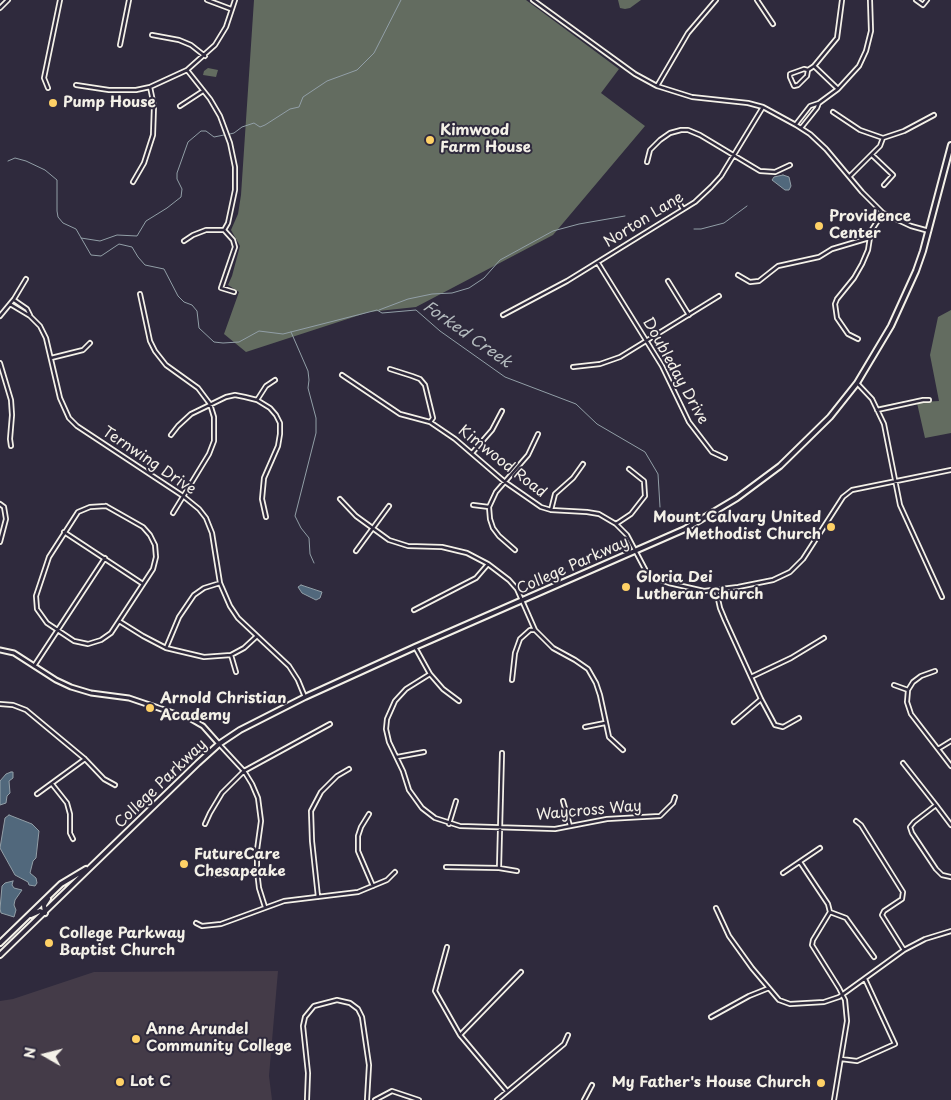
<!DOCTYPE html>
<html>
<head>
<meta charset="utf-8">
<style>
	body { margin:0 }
	#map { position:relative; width:951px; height:1100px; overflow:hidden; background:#2f2a3d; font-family:"Playpen Sans",sans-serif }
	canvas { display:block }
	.north { position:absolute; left:20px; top:1030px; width:50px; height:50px; -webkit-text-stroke:4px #2f2a3d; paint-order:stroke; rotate:278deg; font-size:14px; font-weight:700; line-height:20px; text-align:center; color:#f4f1e8 }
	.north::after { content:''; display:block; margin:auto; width:18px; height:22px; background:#f4f1e8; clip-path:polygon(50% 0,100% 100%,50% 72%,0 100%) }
</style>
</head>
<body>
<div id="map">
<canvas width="951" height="1100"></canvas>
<div class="north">N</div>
</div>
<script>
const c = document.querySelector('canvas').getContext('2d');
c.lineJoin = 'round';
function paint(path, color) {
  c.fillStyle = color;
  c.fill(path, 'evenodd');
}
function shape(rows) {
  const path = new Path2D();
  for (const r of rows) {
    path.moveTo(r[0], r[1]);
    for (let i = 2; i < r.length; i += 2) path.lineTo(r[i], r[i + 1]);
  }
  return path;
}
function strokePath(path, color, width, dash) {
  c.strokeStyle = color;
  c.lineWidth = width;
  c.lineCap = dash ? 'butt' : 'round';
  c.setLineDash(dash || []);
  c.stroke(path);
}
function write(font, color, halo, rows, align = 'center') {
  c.font = font + ' "Playpen Sans",sans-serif';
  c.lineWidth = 4;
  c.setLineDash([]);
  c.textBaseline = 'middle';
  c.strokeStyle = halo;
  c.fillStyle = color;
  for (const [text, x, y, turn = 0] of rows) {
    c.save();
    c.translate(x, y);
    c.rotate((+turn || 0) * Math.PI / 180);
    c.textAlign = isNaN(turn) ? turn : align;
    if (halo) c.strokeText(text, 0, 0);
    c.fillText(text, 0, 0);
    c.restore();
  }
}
paint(shape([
	[278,971,269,1076,272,1100,0,1100,0,1001,13,999,94,972]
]), '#443b48');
paint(shape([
	[254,0,526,0,619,69,601,93,645,126,553,235,416,307,369,312,246,352,224,334,239,292,228,285,232,276,240,246,231,230,238,214,241,195],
	[618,0,641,0,630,8,625,9,620,8],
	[208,68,218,70,216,77,203,75,204,71],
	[951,310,951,433,925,438,917,403,880,411,879,406,918,399,922,402,939,401,930,355,938,317]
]), '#636c60');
const water = shape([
	[783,175,789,177,791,186,789,190,785,190,772,180,774,177,783,175],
	[301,585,322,592,320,598,316,600,302,593,298,587,301,585],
	[11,772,13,772,13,778,9,781,10,793,7,796,6,803,0,805,0,781,6,774,11,772],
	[9,815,32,824,39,831,36,858,33,861,30,873,36,878,37,883,35,886,29,885,28,882,15,875,0,848,5,818,9,815],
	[13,881,12,885,14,888,22,890,15,900,14,905,16,910,14,917,1,913,0,909,2,886,5,883,13,881]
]);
paint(water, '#51687c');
strokePath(water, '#929fa7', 1);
strokePath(shape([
	[230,134,234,133,242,127,254,123,260,127,265,125,290,109,299,107,303,97,327,81,357,70,374,53,401,0],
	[8,161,15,158,26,161,45,170,57,180,57,211,58,217,63,223,76,229,91,255,101,256,119,244,132,247,138,257,145,265,164,269,178,296,184,302,192,305,197,311,199,328,214,342,223,343,239,342,259,331,283,334,377,310,382,313,416,310,440,331,505,377,576,404,597,424,645,452,658,474,660,507],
	[694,229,701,229,724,223,747,206],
	[81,238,100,241,117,235,137,236,146,221,167,208,181,197,182,189,177,179,177,173,188,142,201,131,206,131,214,137,224,135],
	[379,310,408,299,432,294,452,293,469,288,484,278,500,260,553,231,579,224,625,216],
	[291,332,308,371,309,380,308,388,316,418,316,433,295,516,301,528,309,538,310,554,314,563]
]), '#929fa7', 1);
const minor = shape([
	[207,0,231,9],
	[533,0,635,74,657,86,692,97,748,103,763,107,796,125,810,134,826,149,862,192,883,213,911,226,929,231],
	[757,0,773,24],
	[916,0,923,5,927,0],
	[0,8,8,0],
	[152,35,179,40,191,45,205,56],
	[120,45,129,0],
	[187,70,210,99,220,116,230,143,235,167,235,190,228,223,224,230,233,240,235,247,221,288,234,292],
	[808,70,807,76,798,85,794,86,790,77,790,74,804,69,808,70,814,66],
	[76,85,109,90,136,90,150,87,187,70,215,45,226,27,235,0],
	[657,86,688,33,716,0],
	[48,88,44,78,60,0],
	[838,89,814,66,837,38,842,0],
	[180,106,203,91],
	[833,112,860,130,883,138],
	[796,124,810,106,819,103,838,89,859,66,866,51,871,31,870,0],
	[801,128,817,108,819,103],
	[883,138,904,131,934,115],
	[872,155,893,175,884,185],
	[647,162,650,150,660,140,670,133,681,130,688,130,700,135,760,171,775,172,790,165],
	[850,176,880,146,883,138],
	[133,182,144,163,153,135,154,106,150,87],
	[677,199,683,209],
	[184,241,193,235,206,230,224,230],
	[598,263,662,366,689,422,712,452,725,458],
	[738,275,750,282,759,281,778,266,819,257,832,249,869,238],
	[668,281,689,315],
	[140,294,150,341,155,351,166,365,198,388,210,404,214,417,214,441,209,454,173,513],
	[14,300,27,309,30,315],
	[10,304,30,316,40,326,46,338,60,398,69,418,77,426,183,496,199,509,206,518,212,533,220,583,230,606,238,618,289,666,298,680,305,697],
	[503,315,567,281,695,202,711,187,721,176,763,107],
	[0,316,14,299,26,279],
	[858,339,848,334,837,318,835,304,837,299,854,278,862,264,868,250,871,231,883,213],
	[51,358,83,350,90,343],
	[0,363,11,400,12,415,10,439,11,446],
	[573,367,600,364,620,357,719,296],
	[390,369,412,376,420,379,425,385,433,418,430,422],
	[342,375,400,414,430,422,455,439,505,482,541,507,551,510,587,512,599,514,616,524,627,535,646,571,655,578,669,583,704,591,738,587,773,580,790,572,803,559,843,497,852,490,951,470],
	[857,383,872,399,884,424,900,505,942,597],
	[257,400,266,386,275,380],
	[877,410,923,400,929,400],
	[171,435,178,426,191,414,226,397,235,395,245,397,257,400,270,408,276,415,280,423,280,434,278,446,264,478,262,499,266,517],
	[472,453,492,430,502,411],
	[340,499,356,516,389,540,408,546,442,547,467,553,488,564,509,580,517,589,535,630,553,648,575,660,588,669,596,683,600,695,609,737,623,750],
	[0,504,4,507,6,519,0,542],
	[473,505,489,507],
	[106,506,143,527,150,535,155,545,156,557,153,569,111,633,101,640,88,644,74,641,47,623,37,609,36,596,49,557,78,512,90,507,106,506],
	[551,510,555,494,573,478,583,464],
	[616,524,631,514,645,496,644,481,629,469],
	[64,532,143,584],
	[515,550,499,536,493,528,490,519,489,507,496,492,528,455,538,434],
	[356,551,389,506],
	[716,590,720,608,725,620,761,699,775,725,783,727,799,718],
	[414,610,476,578,488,564],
	[119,621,143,636,166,648,204,657,231,655,244,648,257,636],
	[415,647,430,674,443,689,459,701],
	[166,648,179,617,194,595,204,588,220,583],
	[231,655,236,672],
	[34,666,105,558],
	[935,671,921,676,913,682,908,690,907,702,911,714,951,766],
	[430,674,406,689,395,701,387,719,386,729,389,742,403,771,409,790,422,808,435,818,460,826,555,829,607,819,660,816,673,803,675,797],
	[751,677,791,658,824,638],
	[512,680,515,653,520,639,530,630,535,630],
	[894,685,908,690],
	[0,704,13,705,26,710,85,759,104,779,115,785],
	[734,722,761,699],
	[585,727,605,723],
	[219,744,244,771,252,784,258,798,261,821,257,850,257,871,259,888,265,907],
	[938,749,951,741],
	[397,757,424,752],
	[903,763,936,805],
	[52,784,67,803,70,814,70,833,73,839],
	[37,794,85,759],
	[563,801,570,826],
	[369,814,361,827,358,836,358,851,373,886],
	[856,821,861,825,903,892,902,899,884,911,882,915,904,950],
	[205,824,210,813,222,793,244,771,330,724],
	[449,824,456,801],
	[951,825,936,805,914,822,910,827,912,833,936,869,942,875,951,877],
	[800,862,828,904,830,912,813,940,812,945,839,988,845,1000,847,1021,834,1100],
	[446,867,499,868,517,871],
	[499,868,502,753],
	[783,873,820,848],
	[217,875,257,871],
	[318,897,312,841,311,811,321,792,337,776,349,769],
	[716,908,729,936,752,968,779,1000,790,1004,824,1002,839,997,904,950,925,939,951,931],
	[830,912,846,918,874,957],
	[196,923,202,926,221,924,284,901,358,892,387,880,395,872],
	[447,947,435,991,460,1035,507,1091],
	[711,1017,749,996,769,988],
	[460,1035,521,972],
	[841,1059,857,1061,895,1044,865,979],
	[307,1100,308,1073,303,1026,305,1017,314,1006,337,1000,350,1003,358,1009,362,1017,369,1065,367,1100],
	[375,1100,392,1091,419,1100],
	[497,1100,564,1044,568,1035],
	[584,1100,592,1085]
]);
const tertiary = shape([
	[0,650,14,653,56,680,71,687,91,693,129,698,191,719,203,726,219,744]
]);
const secondary = shape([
	[31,915,40,911,45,913,44,905,48,899],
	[0,943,61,884,86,869],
	[0,955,198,763,219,744,240,730,305,697,415,647,685,529,737,498,780,466,830,417,857,383,891,326,916,271,923,251,951,145]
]);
strokePath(minor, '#f4f1e8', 6);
strokePath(tertiary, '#f4f1e8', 7);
strokePath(secondary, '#f4f1e8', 8);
strokePath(minor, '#2f2a3d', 2.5);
strokePath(tertiary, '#2f2a3d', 3);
strokePath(secondary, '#2f2a3d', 4);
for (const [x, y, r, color] of [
	[53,103,5,"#ffd166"],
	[430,140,5,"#ffd166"],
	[819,226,5,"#ffd166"],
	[831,527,5,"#ffd166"],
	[626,587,5,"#ffd166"],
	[150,708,5,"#ffd166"],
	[184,864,5,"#ffd166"],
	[49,943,5,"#ffd166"],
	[136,1039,5,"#ffd166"],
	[120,1082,5,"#ffd166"],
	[821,1083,5,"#ffd166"]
]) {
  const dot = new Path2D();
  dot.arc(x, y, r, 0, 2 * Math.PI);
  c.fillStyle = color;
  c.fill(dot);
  strokePath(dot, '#2f2a3d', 2);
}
write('bold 15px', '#f4f1e8', '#2f2a3d', [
	["Pump House",63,103],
	["Kimwood",440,131],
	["Farm House",440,148],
	["Providence",829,217],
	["Center",829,234],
	["Mount Calvary United",821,518,"right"],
	["Methodist Church",821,535,"right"],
	["Gloria Dei",636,578],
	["Lutheran Church",636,595],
	["Arnold Christian",160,699],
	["Academy",160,716],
	["FutureCare",194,855],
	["Chesapeake",194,872],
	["College Parkway",59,934],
	["Baptist Church",59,951],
	["Anne Arundel",146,1030],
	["Community College",146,1047],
	["Lot C",130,1082],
	["My Father's House Church",811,1083,"right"]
], 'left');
write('15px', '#f4f1e8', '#2f2a3d', [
	["Norton Lane",644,220,-32],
	["Doubleday Drive",675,371,61],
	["Ternwing Drive",149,461,34],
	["Kimwood Road",502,462,38],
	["College Parkway",573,566,-24],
	["College Parkway",161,784,-44],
	["Waycross Way",589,811,-5]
]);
write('italic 16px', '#b3babd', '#2f2a3d', [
	["Forked Creek",467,335,35]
]);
</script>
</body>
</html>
